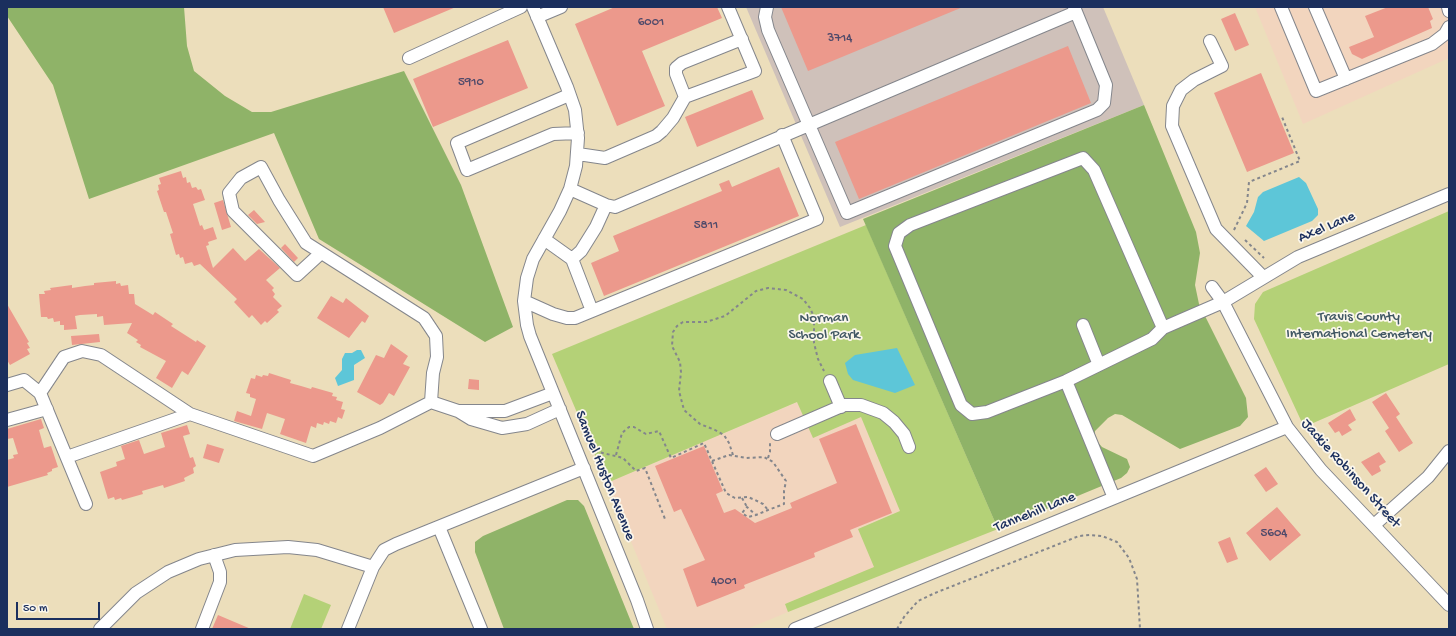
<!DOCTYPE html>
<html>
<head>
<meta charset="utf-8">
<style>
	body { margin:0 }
	#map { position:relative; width:1456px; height:636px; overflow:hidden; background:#ecdebb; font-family:"Gochi Hand",sans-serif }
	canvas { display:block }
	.frame { position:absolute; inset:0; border:8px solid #1b2f5e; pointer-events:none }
	.scale { position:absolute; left:16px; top:602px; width:84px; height:18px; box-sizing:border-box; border:2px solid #1b2f5e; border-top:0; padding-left:5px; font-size:12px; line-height:14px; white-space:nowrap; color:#1b2f5e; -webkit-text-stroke:3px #fbf7ec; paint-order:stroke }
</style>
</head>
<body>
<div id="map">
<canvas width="1456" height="636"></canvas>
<div class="frame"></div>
<div class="scale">50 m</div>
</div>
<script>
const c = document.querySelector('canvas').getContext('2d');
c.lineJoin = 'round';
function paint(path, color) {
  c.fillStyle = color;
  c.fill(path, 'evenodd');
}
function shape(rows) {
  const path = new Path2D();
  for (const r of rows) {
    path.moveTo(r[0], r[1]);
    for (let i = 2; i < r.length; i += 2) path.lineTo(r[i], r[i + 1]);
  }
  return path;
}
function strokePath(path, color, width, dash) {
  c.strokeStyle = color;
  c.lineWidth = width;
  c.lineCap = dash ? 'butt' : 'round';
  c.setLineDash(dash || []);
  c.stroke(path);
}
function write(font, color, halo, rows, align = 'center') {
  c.font = font + ' "Gochi Hand",sans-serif';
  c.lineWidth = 3.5;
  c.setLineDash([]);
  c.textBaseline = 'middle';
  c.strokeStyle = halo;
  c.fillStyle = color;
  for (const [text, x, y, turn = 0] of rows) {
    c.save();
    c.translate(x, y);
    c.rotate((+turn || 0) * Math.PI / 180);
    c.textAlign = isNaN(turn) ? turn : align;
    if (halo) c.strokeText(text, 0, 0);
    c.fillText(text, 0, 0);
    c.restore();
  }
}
paint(shape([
	[1255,7,1449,7,1449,58,1303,124],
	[798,402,813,437,861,417,900,511,875,567,785,604,788,612,747,629,667,629,607,483]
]), '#f2d5be');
paint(shape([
	[746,7,1103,7,1144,105,840,227]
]), '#cfc1ba');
paint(shape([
	[1449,211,1449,364,1304,427,1254,319,1255,304,1263,292],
	[866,225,998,529,788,612,785,604,874,567,858,529,900,511,861,417,813,438,797,402,607,483,552,354],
	[304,594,331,605,321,629,290,629]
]), '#b4d177');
paint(shape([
	[7,7,184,7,187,46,194,71,225,96,252,112,271,112,404,71,461,185,513,327,485,342,319,239,274,133,89,199,53,85,7,16],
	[1144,105,1196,232,1200,253,1195,285,1199,304,1246,398,1248,417,1240,426,1180,449,1122,415,1115,414,1108,418,1095,431,1095,439,1102,447,1127,459,1130,467,1127,473,1121,478,998,529,863,219],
	[567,500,578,500,584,506,634,629,504,629,475,552,475,542,483,536]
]), '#8fb368');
paint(shape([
	[1299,177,1306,183,1318,209,1318,215,1312,221,1264,241,1246,226,1254,212,1258,197,1263,192],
	[897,348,915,385,895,393,853,380,848,374,845,363,855,355],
	[357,350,361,350,365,358,354,365,354,380,338,386,335,378,342,370,342,359,345,353,352,353]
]), '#5dc6d8');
paint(shape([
	[383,7,456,7,394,33],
	[615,7,717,7,722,18,642,51,665,106,617,126,575,24],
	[781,7,963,7,808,71],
	[1388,7,1428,7,1433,19,1430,21,1432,28,1362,59,1352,54,1349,47,1374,37,1365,16],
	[1235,13,1249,45,1235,51,1221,19],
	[508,40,528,88,433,127,413,79],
	[1068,46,1091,103,859,199,835,142],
	[1261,73,1294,153,1247,172,1214,93],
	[752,90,764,119,697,147,685,117],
	[779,167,799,216,604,296,591,263,619,251,613,236,722,191,719,184,729,180,732,187],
	[181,171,183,178,186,177,187,183,190,182,192,188,196,187,198,190,201,189,205,200,193,204,200,226,202,225,204,230,213,227,217,239,208,242,209,245,206,246,213,268,233,248,245,261,259,249,280,268,266,280,274,288,272,290,275,294,273,297,282,306,277,310,279,312,267,323,265,321,261,325,252,315,249,318,234,302,237,299,200,264,194,266,192,262,185,264,183,257,180,258,179,254,176,255,170,234,173,233,166,212,164,212,157,191,159,190,158,185,161,184,159,178],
	[223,200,231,227,222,230,214,203],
	[254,210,265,222,257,224,248,215],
	[285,244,298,258,294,262,281,248],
	[116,281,116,284,120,283,121,286,128,285,129,294,134,294,135,304,153,315,155,312,173,324,171,326,196,342,197,340,206,346,188,375,182,371,172,388,156,378,166,361,140,347,141,345,136,342,138,340,127,333,132,323,104,325,103,316,97,317,97,314,80,315,75,316,77,329,64,330,64,325,60,325,60,321,54,322,53,318,48,319,47,317,41,317,39,294,45,294,44,291,51,290,50,288,72,285,72,288,85,286,94,285,94,283],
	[331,296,343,303,346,298,369,316,365,323,362,321,349,338,317,318],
	[7,304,29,342,27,343,30,348,27,349,30,354,10,365,7,360],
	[99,334,100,342,72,345,71,336],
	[391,344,408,356,403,364,410,367,394,396,389,393,383,403,380,405,357,392,376,355,384,358],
	[269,373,291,380,290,383,301,386,311,389,312,387,333,393,332,396,337,397,336,400,343,402,341,409,345,410,342,419,338,417,336,423,330,421,329,424,324,422,323,425,317,423,316,428,311,426,306,443,280,434,285,419,267,413,262,429,234,421,237,411,251,416,256,399,250,397,250,394,246,393,251,378,255,379,256,375,262,377,263,375,268,376],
	[469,379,479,380,479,390,468,389],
	[1386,393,1400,414,1396,417,1413,443,1399,452,1385,431,1389,428,1372,402],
	[1350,409,1356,420,1348,425,1352,430,1342,436,1339,431,1335,433,1328,423],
	[41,419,44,428,39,430,44,448,51,446,58,467,52,469,52,471,47,473,48,475,7,487,7,460,14,458,13,455,18,454,13,438,7,439,7,429],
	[856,424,892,513,850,530,853,537,814,553,815,557,744,585,745,588,697,607,683,569,705,560,681,509,674,512,655,466,704,446,723,491,716,494,724,513,735,509,755,523,792,508,790,503,837,483,819,439],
	[187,425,190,434,183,436,190,458,193,457,196,466,193,468,194,473,184,478,185,481,164,488,163,485,142,491,143,494,122,500,121,498,115,500,114,497,108,499,100,472,117,466,116,462,125,459,121,446,139,440,144,454,165,447,161,433],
	[207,444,224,449,219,463,203,458],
	[1379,452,1386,462,1379,466,1381,471,1372,476,1361,462],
	[1266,467,1278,484,1266,492,1254,475],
	[1277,507,1301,535,1270,561,1246,533],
	[1230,537,1238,559,1227,563,1218,542],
	[218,615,251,629,212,629]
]), '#ec998c');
const minor = shape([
	[533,7,567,87,575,110,578,138,576,166,570,189,560,211,533,259,527,278,524,301,527,325,530,336,637,600,647,629],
	[767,7,765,17,768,30,847,213,1097,110,1104,103,1106,85,1074,7],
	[1281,7,1316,91,1432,44,1445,34,1449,27],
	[1315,7,1346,79],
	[1448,7,1449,11],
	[537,17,561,7],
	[1210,41,1222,66,1194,80,1181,90,1173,106,1172,126,1216,229,1263,277],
	[409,58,521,7],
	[569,95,457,143,467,170,553,134,578,133],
	[685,97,676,74,676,68,682,63,742,39],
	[578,154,605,158,656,136,662,131,673,118,685,97,755,71,728,7],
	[570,189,606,205,615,207,1076,12],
	[544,239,572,259,592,311],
	[572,259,581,251,596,227,606,205],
	[1212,287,1223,302,1287,427,1321,470,1449,605],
	[524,301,553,314,567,318,575,318,817,219,782,135],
	[1083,325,1099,365],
	[1163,328,1094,170,1083,158,910,225,899,233,895,246,961,405,972,414,987,412,1066,381,1152,339,1163,328,1223,302,1298,257,1449,194],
	[830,381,841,407],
	[1066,381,1114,498],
	[7,385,24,380,40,393,86,504],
	[40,393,64,357,82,351,101,355,190,414,313,456,380,428,431,402,433,373,437,357,436,336,424,318,306,243,279,200,261,167,241,178,229,193,233,211,297,275,321,253],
	[431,402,458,411,471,419,502,428,527,424,560,409],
	[458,411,505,411,553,393],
	[7,420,47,409],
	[777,434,844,405,861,405,883,413,894,422,904,434,909,447],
	[67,457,190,414],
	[1374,525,1428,477,1449,451],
	[439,527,481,629],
	[373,567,384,550,396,544,584,468],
	[100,629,136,593,168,572,199,559,235,550,288,547,317,550,373,567,348,629],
	[202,629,220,582,220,572,214,555],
	[795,629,1287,427]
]);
strokePath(minor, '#84868c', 14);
strokePath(shape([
	[1234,230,1247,203,1249,182,1300,161,1282,117],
	[1245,240,1264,258],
	[595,451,623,458,636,471,645,468,665,519],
	[616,455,622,433,629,427,634,427,646,434,659,431,671,458,704,443,726,493,735,498,748,497,755,500,763,504,768,510],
	[733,455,729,443,724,435,715,430,700,424,684,410,679,391,681,372,680,362,672,346,673,332,677,326,683,322,706,322,725,316,756,291,768,288,786,290,803,299,810,308,814,317,814,343,818,359,824,371],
	[768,458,770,452,770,442],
	[712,461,729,455,746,458,764,457,773,462,786,481,784,491,784,504,768,510,756,515,748,517,742,513,747,507,756,515],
	[742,498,747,507],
	[897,629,904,617,918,601,935,593,1079,536,1090,535,1102,536,1117,542,1129,558,1137,579,1140,629]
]), '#84868c', 2, [3, 3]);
strokePath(minor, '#fff', 12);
write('13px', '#4f4a6a', null, [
	["6001",651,23],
	["3714",840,39],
	["5910",471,83],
	["5811",706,226],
	["5604",1274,534],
	["4001",724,582]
]);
write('15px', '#1b2f5e', '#fbf7ec', [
	["Axel Lane",1327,228,-23],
	["Jackie Robinson Street",1350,474,48],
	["Samuel Huston Avenue",604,476,68],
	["Tannehill Lane",1035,513,-22]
]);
write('15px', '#415864', '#fbf7ec', [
	["Travis County",1359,318],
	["International Cemetery",1359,335],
	["Norman",824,319],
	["School Park",824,336]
]);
</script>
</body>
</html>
